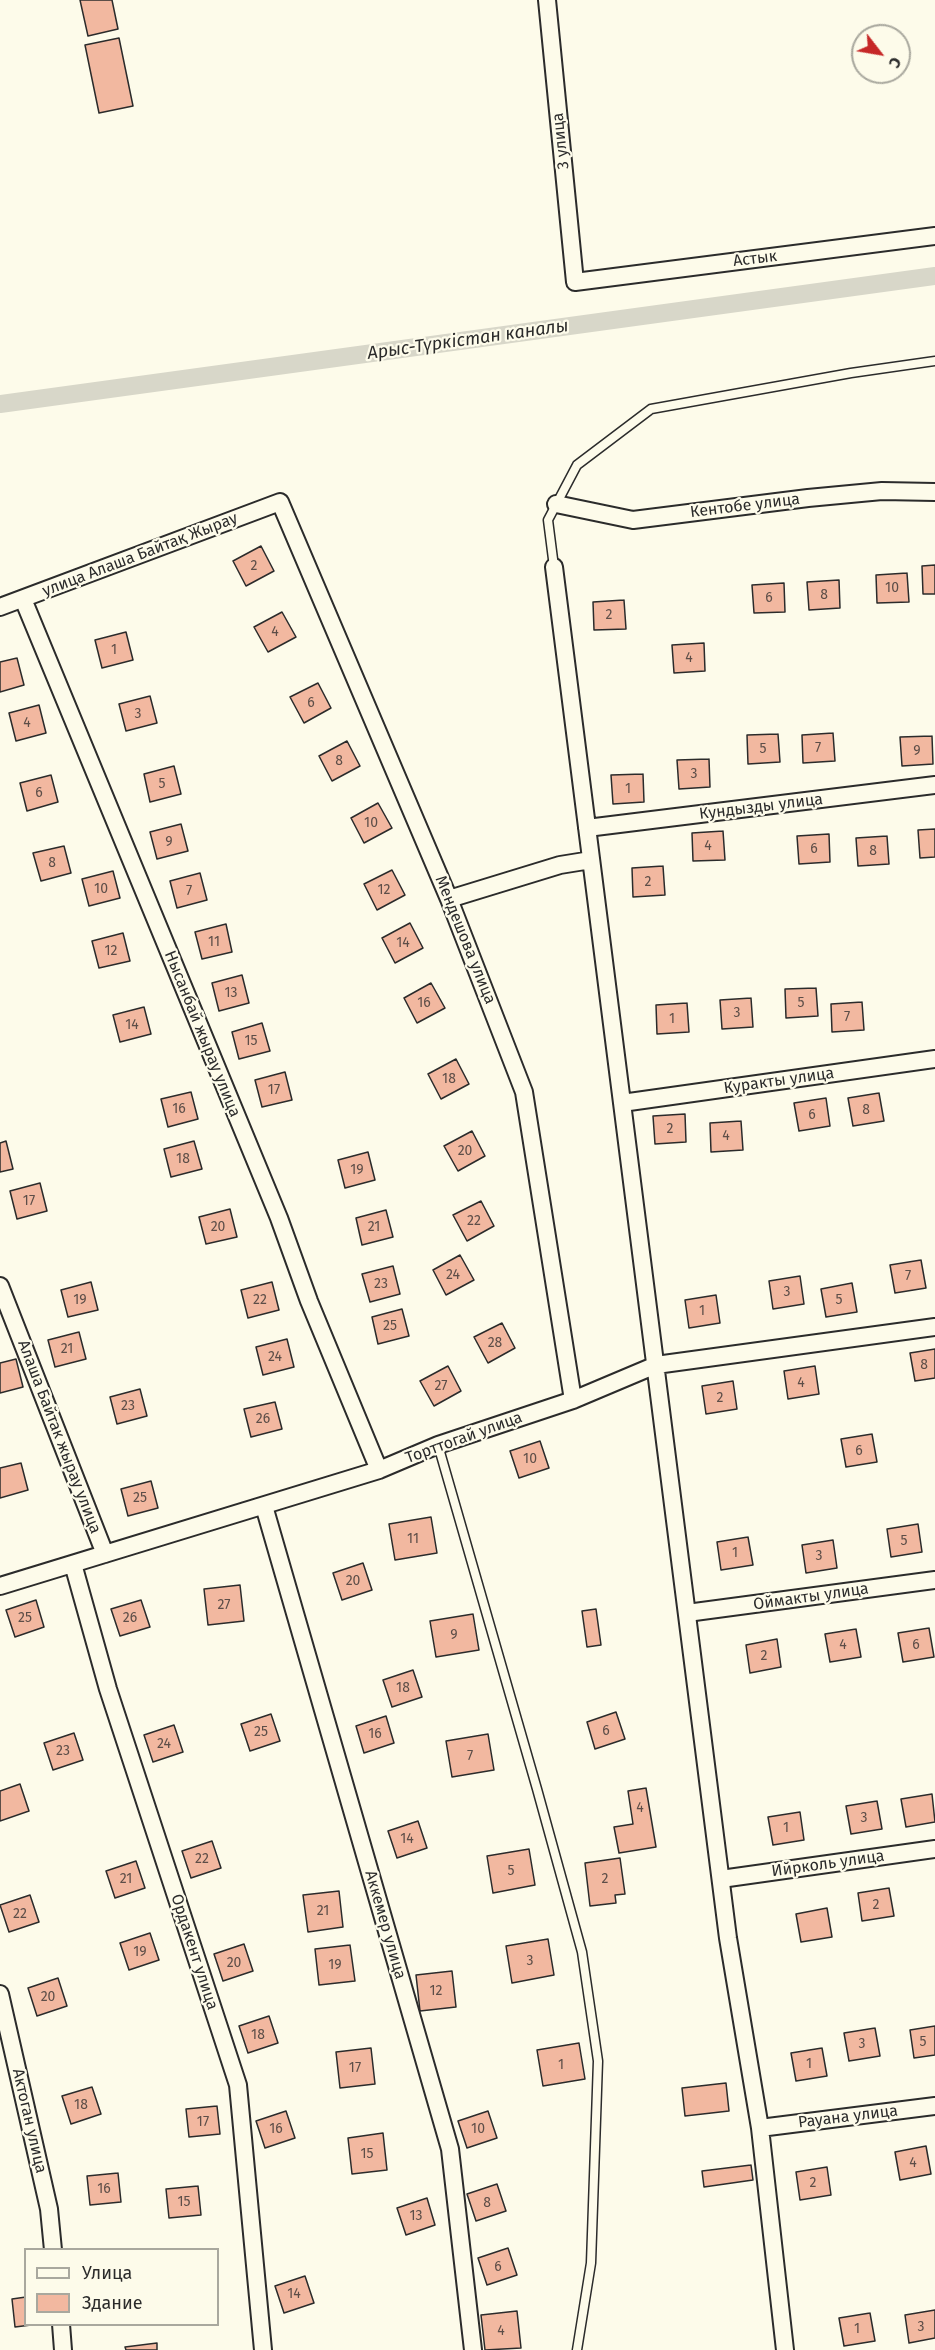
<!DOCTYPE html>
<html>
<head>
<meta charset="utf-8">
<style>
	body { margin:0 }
	#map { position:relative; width:935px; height:2350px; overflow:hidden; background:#fdfbea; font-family:"Fira Sans",sans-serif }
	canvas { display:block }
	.legend { position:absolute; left:24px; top:2248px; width:195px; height:78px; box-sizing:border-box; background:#fdfbea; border:2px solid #a9a89e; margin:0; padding:8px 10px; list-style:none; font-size:18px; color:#2b2b2b }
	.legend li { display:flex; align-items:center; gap:12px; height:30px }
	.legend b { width:30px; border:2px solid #a9a89e }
	.north { position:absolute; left:851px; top:24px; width:60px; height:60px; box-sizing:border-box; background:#fdfbea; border:2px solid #a9a89e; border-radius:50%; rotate:121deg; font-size:16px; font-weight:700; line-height:24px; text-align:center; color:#2b2b2b }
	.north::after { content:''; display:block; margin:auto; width:21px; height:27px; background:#c62828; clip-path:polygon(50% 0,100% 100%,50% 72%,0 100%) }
</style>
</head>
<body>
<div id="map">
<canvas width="935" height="2350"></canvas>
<ul class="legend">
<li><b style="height:8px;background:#fdfbea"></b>Улица</li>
<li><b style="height:16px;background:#f2b8a0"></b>Здание</li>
</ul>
<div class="north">С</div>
</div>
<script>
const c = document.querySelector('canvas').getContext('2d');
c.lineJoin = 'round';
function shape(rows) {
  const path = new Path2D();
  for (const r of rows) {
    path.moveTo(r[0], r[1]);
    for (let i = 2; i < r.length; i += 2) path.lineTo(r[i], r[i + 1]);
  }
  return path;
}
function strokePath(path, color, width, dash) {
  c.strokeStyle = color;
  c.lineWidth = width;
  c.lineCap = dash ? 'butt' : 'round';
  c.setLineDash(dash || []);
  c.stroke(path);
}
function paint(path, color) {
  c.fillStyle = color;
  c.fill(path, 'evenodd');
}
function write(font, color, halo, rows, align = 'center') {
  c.font = font + ' "Fira Sans",sans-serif';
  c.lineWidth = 4.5;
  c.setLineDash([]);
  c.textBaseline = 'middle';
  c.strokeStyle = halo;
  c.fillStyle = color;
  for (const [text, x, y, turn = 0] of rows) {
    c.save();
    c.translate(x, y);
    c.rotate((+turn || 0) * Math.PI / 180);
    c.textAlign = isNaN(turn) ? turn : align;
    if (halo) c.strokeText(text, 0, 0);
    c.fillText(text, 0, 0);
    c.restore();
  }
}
strokePath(shape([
	[0,404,935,276]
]), '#d8d7c9', 18);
const building = shape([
	[80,0,112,0,118,29,88,36,80,0],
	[119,38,133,106,99,113,85,45,119,38],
	[261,546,274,571,246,586,233,561,261,546],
	[935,565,935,594,923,594,922,566,935,565],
	[907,573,909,602,877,603,876,575,907,573],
	[839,580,840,608,809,610,807,582,839,580],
	[784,583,785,612,754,613,752,585,784,583],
	[624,600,626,629,594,630,593,602,624,600],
	[282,612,296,637,268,652,254,627,282,612],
	[126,632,133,660,102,668,95,640,126,632],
	[704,643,705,671,674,673,672,645,704,643],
	[17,658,24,685,0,692,0,662,17,658],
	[318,683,331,708,304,723,290,697,318,683],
	[150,696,157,723,126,731,119,704,150,696],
	[39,705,46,733,16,741,9,713,39,705],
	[833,733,835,761,803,763,802,735,833,733],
	[778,734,780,762,748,764,747,735,778,734],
	[932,736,933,764,902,766,900,737,932,736],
	[347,741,360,766,332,781,319,756,347,741],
	[709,759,710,787,679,789,677,760,709,759],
	[174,766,181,794,150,802,144,774,174,766],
	[643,774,644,802,613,804,611,775,643,774],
	[51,775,58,802,27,811,20,783,51,775],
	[378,803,392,828,364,843,351,818,378,803],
	[181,824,188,851,157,859,150,832,181,824],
	[935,829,935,857,920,858,918,830,935,829],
	[723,831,725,860,693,861,692,833,723,831],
	[829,834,830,862,799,864,797,836,829,834],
	[887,836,889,864,858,866,856,838,887,836],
	[64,846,71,873,41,881,33,853,64,846],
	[663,866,665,895,633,897,632,868,663,866],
	[392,870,405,895,377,910,364,884,392,870],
	[113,871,120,898,89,906,82,879,113,871],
	[200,873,207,900,177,908,170,881,200,873],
	[410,923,423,948,395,963,382,938,410,923],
	[226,924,232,952,202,959,195,932,226,924],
	[123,933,130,961,99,968,92,941,123,933],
	[242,975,249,1003,219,1011,212,983,242,975],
	[431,983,445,1008,417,1023,404,998,431,983],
	[816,988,818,1016,786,1018,785,989,816,988],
	[751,998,753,1027,722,1029,720,1000,751,998],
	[862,1002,864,1030,832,1032,831,1004,862,1002],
	[687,1003,689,1032,657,1034,656,1005,687,1003],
	[144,1007,151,1034,120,1042,113,1015,144,1007],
	[262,1023,270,1051,239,1059,232,1032,262,1023],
	[456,1059,469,1084,441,1099,428,1074,456,1059],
	[285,1072,292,1100,262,1107,255,1080,285,1072],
	[191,1092,198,1119,168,1127,161,1099,191,1092],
	[879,1093,884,1121,853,1126,848,1098,879,1093],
	[826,1098,830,1126,799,1131,794,1103,826,1098],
	[685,1114,686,1142,655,1144,653,1116,685,1114],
	[741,1121,743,1150,711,1152,710,1123,741,1121],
	[472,1131,485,1156,458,1171,444,1146,472,1131],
	[6,1141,13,1169,0,1172,0,1143,6,1141],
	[194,1141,202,1169,171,1177,164,1149,194,1141],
	[368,1152,375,1180,345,1188,338,1160,368,1152],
	[40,1183,47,1211,17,1219,10,1191,40,1183],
	[481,1201,494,1226,467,1241,453,1215,481,1201],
	[230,1209,237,1237,206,1244,199,1217,230,1209],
	[386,1210,393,1237,362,1245,356,1218,386,1210],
	[460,1255,474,1280,446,1295,433,1270,460,1255],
	[921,1260,926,1288,895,1293,890,1265,921,1260],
	[393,1266,400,1294,370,1302,362,1274,393,1266],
	[800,1276,804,1304,773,1309,769,1281,800,1276],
	[91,1282,98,1310,68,1317,61,1290,91,1282],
	[272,1282,279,1310,248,1318,241,1290,272,1282],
	[852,1283,857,1312,826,1317,821,1289,852,1283],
	[716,1295,720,1323,689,1328,685,1300,716,1295],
	[402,1309,409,1336,378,1344,372,1317,402,1309],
	[502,1323,515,1348,488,1363,474,1337,502,1323],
	[79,1332,86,1359,55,1367,48,1340,79,1332],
	[287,1339,294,1367,263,1375,256,1347,287,1339],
	[935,1349,935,1378,915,1381,910,1353,935,1349],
	[16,1359,23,1387,0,1393,0,1363,16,1359],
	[448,1366,461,1391,434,1406,420,1381,448,1366],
	[815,1366,819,1394,788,1399,784,1371,815,1366],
	[733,1381,737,1409,706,1414,702,1386,733,1381],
	[140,1389,147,1416,117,1424,110,1397,140,1389],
	[275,1402,282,1429,251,1437,244,1409,275,1402],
	[872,1434,877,1462,846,1467,841,1439,872,1434],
	[540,1441,549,1468,519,1478,510,1451,540,1441],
	[21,1463,28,1490,0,1498,0,1468,21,1463],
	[151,1481,158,1508,128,1516,121,1489,151,1481],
	[431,1517,437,1553,395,1560,389,1524,431,1517],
	[918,1524,922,1552,891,1557,887,1529,918,1524],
	[748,1537,753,1565,721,1570,717,1542,748,1537],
	[833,1540,837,1568,806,1573,802,1545,833,1540],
	[363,1563,372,1590,342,1600,333,1573,363,1563],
	[240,1585,244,1621,208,1625,204,1589,240,1585],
	[36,1600,44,1627,15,1637,6,1610,36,1600],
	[141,1600,150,1627,120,1636,111,1609,141,1600],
	[596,1609,601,1645,587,1647,582,1611,596,1609],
	[473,1614,479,1650,436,1657,430,1621,473,1614],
	[929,1628,934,1657,903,1662,898,1633,929,1628],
	[856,1629,861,1657,830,1662,825,1634,856,1629],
	[777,1639,781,1667,750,1673,746,1645,777,1639],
	[413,1670,422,1697,392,1707,383,1680,413,1670],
	[616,1712,625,1739,595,1749,587,1722,616,1712],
	[271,1714,280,1741,250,1751,241,1724,271,1714],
	[386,1716,394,1743,364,1753,356,1726,386,1716],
	[174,1725,183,1752,153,1762,144,1735,174,1725],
	[74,1733,83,1760,53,1770,44,1743,74,1733],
	[488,1734,494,1770,452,1777,446,1741,488,1734],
	[20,1784,29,1811,0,1821,0,1791,20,1784],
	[646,1788,656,1847,619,1853,614,1827,633,1824,628,1791,646,1788],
	[932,1794,935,1822,906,1827,901,1799,932,1794],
	[877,1801,882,1829,851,1834,846,1806,877,1801],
	[800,1812,804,1840,773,1845,768,1817,800,1812],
	[418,1821,427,1848,397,1858,388,1831,418,1821],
	[212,1841,221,1868,191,1878,182,1851,212,1841],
	[529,1849,535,1885,493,1893,487,1856,529,1849],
	[620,1858,625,1894,615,1895,616,1903,590,1906,585,1863,620,1858],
	[136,1861,145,1888,115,1898,106,1871,136,1861],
	[889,1888,894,1916,862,1921,858,1893,889,1888],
	[339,1891,343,1927,308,1932,303,1895,339,1891],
	[30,1895,39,1922,9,1932,0,1905,30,1895],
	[827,1908,832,1937,801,1942,796,1914,827,1908],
	[150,1933,159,1960,129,1970,120,1943,150,1933],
	[548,1939,554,1975,512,1983,506,1946,548,1939],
	[244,1944,253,1971,223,1981,214,1954,244,1944],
	[350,1945,355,1981,319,1985,315,1949,350,1945],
	[452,1971,456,2007,420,2011,416,1975,452,1971],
	[58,1978,67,2006,37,2016,28,1988,58,1978],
	[269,2016,278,2043,248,2053,239,2026,269,2016],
	[935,2026,935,2055,914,2058,910,2030,935,2026],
	[875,2028,880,2056,849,2061,844,2033,875,2028],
	[579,2043,585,2079,543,2086,537,2050,579,2043],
	[371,2048,375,2084,340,2088,336,2052,371,2048],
	[822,2048,827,2076,796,2081,791,2053,822,2048],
	[726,2083,729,2111,685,2116,682,2088,726,2083],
	[92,2087,101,2114,71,2124,62,2096,92,2087],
	[217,2106,220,2134,189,2137,186,2109,217,2106],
	[286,2111,295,2138,265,2148,256,2121,286,2111],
	[488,2111,497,2138,467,2148,458,2121,488,2111],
	[383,2133,387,2170,352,2174,348,2138,383,2133],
	[926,2146,931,2174,900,2180,895,2152,926,2146],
	[751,2165,753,2180,704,2187,702,2171,751,2165],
	[827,2167,831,2195,800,2200,796,2172,827,2167],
	[118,2173,121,2202,90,2205,87,2176,118,2173],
	[497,2184,506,2211,476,2221,467,2194,497,2184],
	[198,2186,201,2215,169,2218,166,2189,198,2186],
	[427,2198,435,2225,406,2235,397,2208,427,2198],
	[508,2248,517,2275,487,2285,478,2258,508,2248],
	[305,2276,314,2303,284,2313,275,2286,305,2276],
	[26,2297,26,2324,39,2324,15,2327,12,2299,26,2297],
	[935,2310,935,2338,909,2343,905,2315,935,2310],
	[517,2311,521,2348,485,2350,481,2315,517,2311],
	[870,2313,875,2341,844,2346,839,2318,870,2313],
	[157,2343,157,2350,126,2350,125,2347,157,2343]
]);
paint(building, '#f2b8a0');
strokePath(building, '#2b2b2b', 1.5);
const service = shape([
	[554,567,548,520,577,465,651,409,851,373,935,361],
	[438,1445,537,1789,582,1952,598,2061,591,2263,577,2350]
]);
const minor = shape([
	[547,0,575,282,935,236],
	[556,504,633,520,808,498,882,491,935,492],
	[554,567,728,1938,760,2128,785,2350],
	[23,599,279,1218,309,1301,379,1470],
	[0,607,280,502,449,899,524,1092,573,1400],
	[587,828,935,785],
	[449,899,560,865,591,860],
	[622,1103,935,1059],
	[0,1286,105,1554],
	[264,1506,450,2149,473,2350],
	[73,1564,108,1689,238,2085,263,2350],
	[0,1586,379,1470,438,1445,573,1400,656,1365,935,1327],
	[687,1613,935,1580],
	[721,1879,935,1849],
	[0,1994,49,2209,53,2250],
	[760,2128,935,2106],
	[61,2324,63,2350]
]);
strokePath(service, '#2b2b2b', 11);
strokePath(minor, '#2b2b2b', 20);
strokePath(service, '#fdfbea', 8);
strokePath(minor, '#fdfbea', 16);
write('14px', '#5d4e48', null, [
	["2",254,566],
	["10",892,588],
	["8",824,595],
	["6",769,598],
	["2",609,615],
	["4",275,632],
	["1",114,650],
	["4",689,658],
	["6",311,703],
	["3",138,714],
	["4",27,723],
	["7",818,748],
	["5",763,749],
	["9",917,751],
	["8",339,761],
	["3",694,774],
	["5",162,784],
	["1",628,789],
	["6",39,793],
	["10",371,823],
	["9",169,842],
	["4",708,846],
	["6",814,849],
	["8",873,851],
	["8",52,863],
	["2",648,882],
	["10",101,889],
	["12",384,890],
	["7",189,891],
	["11",214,942],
	["14",403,943],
	["12",111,951],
	["13",231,993],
	["16",424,1003],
	["5",801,1003],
	["3",737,1013],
	["7",847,1017],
	["1",672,1019],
	["14",132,1025],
	["15",251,1041],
	["18",449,1079],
	["17",274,1090],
	["16",179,1109],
	["8",866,1110],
	["6",812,1115],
	["2",670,1129],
	["4",726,1136],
	["20",465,1151],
	["18",183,1159],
	["19",357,1170],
	["17",29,1201],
	["22",474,1221],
	["20",218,1227],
	["21",374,1227],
	["24",453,1275],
	["7",908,1276],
	["23",381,1284],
	["3",787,1292],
	["19",80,1300],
	["22",260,1300],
	["5",839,1300],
	["1",702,1311],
	["25",390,1326],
	["28",495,1343],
	["21",67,1349],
	["24",275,1357],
	["8",924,1365],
	["4",801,1383],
	["27",441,1386],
	["2",720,1398],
	["23",128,1406],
	["26",263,1419],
	["6",859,1451],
	["10",530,1459],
	["25",140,1498],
	["11",413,1539],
	["5",904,1541],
	["1",735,1553],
	["3",819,1556],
	["20",353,1581],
	["27",224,1605],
	["25",25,1618],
	["26",130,1618],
	["9",454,1635],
	["4",843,1645],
	["6",916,1645],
	["2",764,1656],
	["18",403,1688],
	["6",606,1731],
	["25",261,1732],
	["16",375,1734],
	["24",164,1744],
	["23",63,1751],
	["7",470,1756],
	["4",640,1808],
	["3",864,1818],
	["1",786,1828],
	["14",407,1839],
	["22",202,1859],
	["5",511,1871],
	["21",126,1879],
	["2",605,1879],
	["2",876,1905],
	["21",323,1911],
	["22",20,1914],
	["19",140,1952],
	["3",530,1961],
	["20",234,1963],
	["19",335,1965],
	["12",436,1991],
	["20",48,1997],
	["18",258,2035],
	["5",923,2042],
	["3",862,2044],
	["1",809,2064],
	["1",561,2065],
	["17",355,2068],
	["18",81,2105],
	["17",203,2122],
	["16",276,2129],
	["10",478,2129],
	["15",367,2154],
	["4",913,2163],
	["2",813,2183],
	["16",104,2189],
	["15",184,2202],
	["8",487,2203],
	["13",416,2216],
	["6",498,2267],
	["14",294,2294],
	["3",921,2327],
	["1",857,2329],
	["4",501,2331]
]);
write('16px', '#2b2b2b', '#fdfbea', [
	["3 улица",561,141,-96],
	["Астык",755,259,-7],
	["Кентобе улица",745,506,-7],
	["улица Алаша Байтақ Жырау",140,555,-21],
	["Кундызды улица",761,807,-7],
	["Мендешова улица",465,940,68],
	["Нысанбай жырау улица",202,1034,68],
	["Куракты улица",779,1081,-8],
	["Алаша Байтак жырау улица",59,1437,69],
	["Торттогай улица",464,1438,-20],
	["Оймакты улица",811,1597,-8],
	["Ийрколь улица",828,1864,-8],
	["Аккемер улица",385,1925,74],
	["Ордакент улица",194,1952,72],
	["Рауана улица",848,2117,-7],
	["Актоган улица",29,2121,77]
]);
write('italic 18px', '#2b2b2b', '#fdfbea', [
	["Арыс-Түркістан каналы",468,340,-8]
]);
</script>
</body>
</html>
